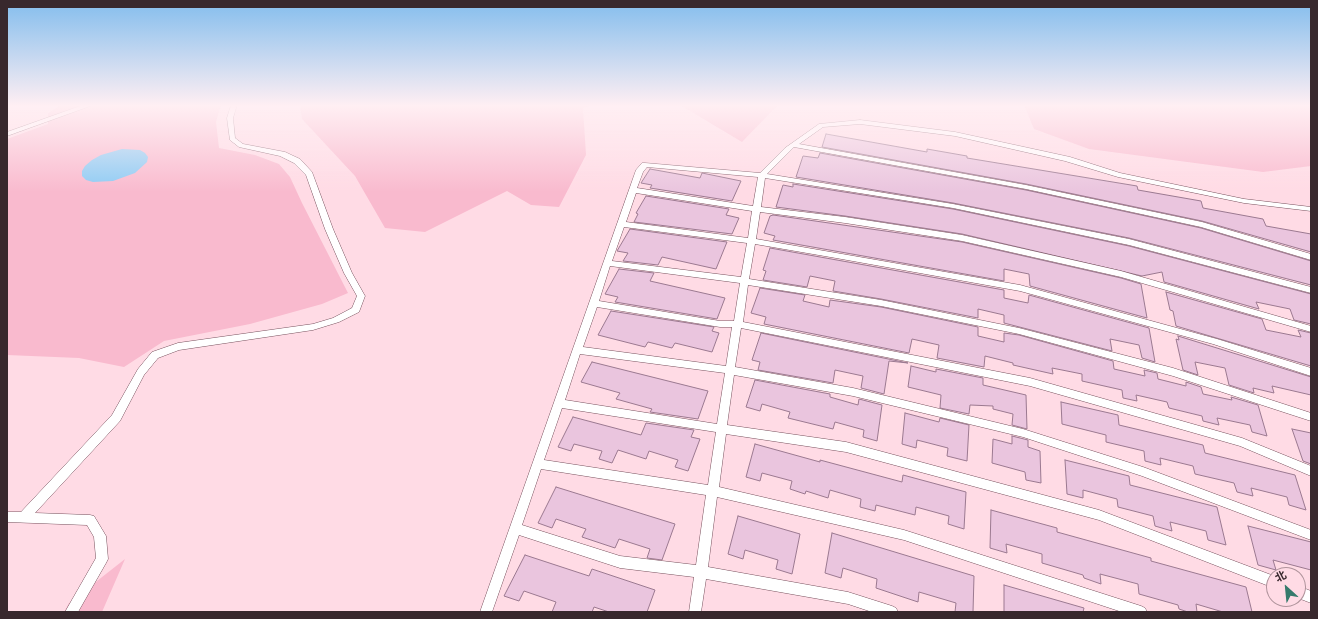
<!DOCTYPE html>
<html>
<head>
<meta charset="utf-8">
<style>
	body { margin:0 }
	#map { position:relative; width:1318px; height:619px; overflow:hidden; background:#ffdbe5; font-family:Karla,"Noto Sans SC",sans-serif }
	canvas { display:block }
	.frame { position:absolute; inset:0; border:8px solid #38282d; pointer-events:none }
	.north { position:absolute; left:1266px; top:567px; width:40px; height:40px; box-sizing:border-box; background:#ffdbe5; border:1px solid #af939b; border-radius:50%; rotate:333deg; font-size:11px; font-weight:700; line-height:16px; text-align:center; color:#38282d }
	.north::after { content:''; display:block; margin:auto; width:14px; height:18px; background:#367a6c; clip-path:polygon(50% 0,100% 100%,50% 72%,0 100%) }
</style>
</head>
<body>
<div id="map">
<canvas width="1318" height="619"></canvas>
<div class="frame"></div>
<div class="north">北</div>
</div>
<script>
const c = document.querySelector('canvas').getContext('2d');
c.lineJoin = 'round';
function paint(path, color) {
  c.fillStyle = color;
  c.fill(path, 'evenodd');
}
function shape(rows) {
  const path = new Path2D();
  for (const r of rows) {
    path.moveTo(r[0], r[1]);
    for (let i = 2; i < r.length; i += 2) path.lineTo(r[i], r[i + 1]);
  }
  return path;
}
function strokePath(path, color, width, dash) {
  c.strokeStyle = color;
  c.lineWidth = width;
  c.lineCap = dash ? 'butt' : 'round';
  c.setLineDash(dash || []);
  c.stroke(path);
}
paint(shape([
	[62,105,221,105,216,122,219,148,255,155,279,164,290,177,302,203,348,293,322,304,250,324,164,341,124,367,79,358,7,355,7,139,48,124,48,113],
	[300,105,592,105,583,108,586,155,559,207,531,205,507,191,425,232,385,228,355,176,302,119],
	[680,105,778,105,742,142],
	[1024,105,1311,105,1311,166,1263,172,1089,149,1034,129],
	[125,559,102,612,64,612,69,603]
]), '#f9bace');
paint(shape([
	[122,149,140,150,145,153,148,157,147,162,135,173,113,181,93,182,86,180,82,176,82,171,85,166,92,160,101,155]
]), '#8ccbf4');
const building = shape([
	[826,134,927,152,927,149,967,156,967,158,1137,186,1138,190,1201,201,1203,208,1263,219,1266,226,1311,234,1311,252,1202,221,1026,184,822,147,826,134],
	[820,153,1026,190,1201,228,1311,261,1311,285,1129,238,953,203,796,177,803,156,818,158,820,153],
	[650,169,700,178,702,173,741,181,732,201,650,188,652,185,641,183,650,169],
	[793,184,953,209,1129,246,1311,294,1311,324,1294,320,1290,309,1256,302,1259,309,1164,282,1162,272,1142,276,962,234,845,216,776,207,783,185,793,187,793,184],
	[646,196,729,209,726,215,739,218,732,234,634,222,638,214,636,213,646,196],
	[773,215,962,242,1121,278,1141,284,1147,318,1030,286,1029,274,1004,269,1004,281,773,240,775,236,764,233,770,216,773,215],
	[630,229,727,242,716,269,662,257,658,265,623,261,628,253,617,251,630,229],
	[770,248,1004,290,1004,298,1028,303,1029,295,1149,328,1155,362,1142,358,1139,345,1110,339,1112,351,1004,323,1004,315,978,309,978,318,881,299,833,291,835,281,810,276,807,287,763,280,766,271,763,270,770,248],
	[619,269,654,273,650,281,725,298,717,319,615,302,618,297,605,294,619,269],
	[760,288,805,295,803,301,829,307,830,300,881,307,978,327,978,336,1004,342,1004,333,1019,335,1113,361,1114,369,1145,376,1144,370,1157,373,1158,379,1186,386,1186,382,1201,387,1203,394,1232,400,1231,397,1258,405,1267,436,1252,432,1250,425,1217,418,1219,425,1203,421,1202,416,1169,408,1167,402,1136,395,1137,401,1123,398,1122,390,1082,381,1082,374,1052,368,1053,374,1013,365,1013,363,985,356,984,367,937,358,939,345,912,339,909,353,764,324,766,317,751,313,760,288],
	[1166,292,1262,319,1266,330,1301,337,1298,330,1311,333,1311,366,1176,326,1173,311,1170,310,1166,292],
	[611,311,714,327,712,331,719,333,712,352,675,343,672,348,648,342,645,347,598,335,611,311],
	[761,333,908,363,889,361,884,394,861,388,863,376,835,370,833,383,758,370,760,362,752,360,761,333],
	[1178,336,1311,377,1311,395,1272,386,1274,393,1253,388,1254,393,1229,385,1225,368,1195,362,1198,375,1183,370,1176,339,1179,340,1178,336],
	[592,362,708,391,698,419,650,412,652,409,616,399,620,393,581,382,592,362],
	[911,366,936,372,936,369,983,378,983,385,1026,395,1027,429,1012,425,1013,414,993,409,993,406,970,405,969,414,940,408,941,395,908,387,911,366],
	[755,380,830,394,830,397,858,405,859,399,882,405,877,441,863,437,864,430,835,422,833,429,788,418,790,412,762,404,760,411,746,407,755,380],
	[1061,402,1118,415,1119,425,1203,445,1205,453,1295,475,1306,510,1289,505,1287,497,1251,488,1253,496,1237,492,1234,483,1195,474,1193,466,1160,458,1161,465,1145,461,1144,451,1106,442,1106,435,1062,424,1061,402],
	[905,413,939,422,940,418,969,425,967,461,947,456,948,448,917,440,916,448,902,444,905,413],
	[573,417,641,435,646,423,694,430,691,437,700,439,688,471,675,467,678,460,649,451,646,459,618,450,612,463,599,459,602,451,574,444,571,451,558,447,573,417],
	[1292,429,1311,433,1311,464,1303,461,1292,429],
	[1012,436,1028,440,1028,447,1040,451,1041,483,1026,480,1025,472,992,463,993,439,1012,444,1012,436],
	[755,444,820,462,820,460,902,482,903,475,966,492,964,529,948,524,949,516,916,507,915,515,876,505,875,511,860,507,861,499,830,490,828,498,806,491,805,494,790,489,792,481,762,473,760,481,746,477,755,444],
	[1065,460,1129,476,1130,485,1217,507,1226,545,1208,540,1206,531,1170,522,1172,531,1155,526,1153,516,1118,507,1117,499,1083,490,1083,498,1067,494,1065,460],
	[556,487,675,524,662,560,647,558,650,549,619,539,615,548,582,537,586,529,556,519,552,528,538,523,556,487],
	[991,510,1057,528,1057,532,1151,558,1151,561,1246,587,1252,612,1223,612,1196,604,1197,612,1188,612,1179,609,1178,605,1139,594,1138,584,1100,574,1101,584,1084,578,1083,575,1042,563,1042,554,1006,544,1007,553,990,548,991,510],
	[738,516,800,534,792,574,776,569,778,560,745,550,743,559,728,554,738,516],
	[1248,526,1311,542,1311,570,1273,560,1276,570,1258,565,1248,526],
	[832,533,974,576,973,612,955,612,956,603,919,592,918,602,876,588,877,579,843,568,841,578,825,573,832,533],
	[525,555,589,576,592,569,655,590,647,612,609,612,594,607,592,612,552,612,556,602,524,591,519,601,504,596,525,555],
	[1004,585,1084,608,1083,612,1004,612,1004,585]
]);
paint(building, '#eac5de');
strokePath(building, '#9b7990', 1);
const service = shape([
	[83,105,93,105,7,136,7,132,83,105],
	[231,105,237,105,233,118,235,138,243,144,285,152,300,159,312,172,333,229,352,273,365,296,359,312,339,322,313,330,179,350,158,358,144,375,120,421,35,513,90,515,94,516,106,536,108,559,106,563,78,612,65,612,96,558,94,537,87,525,7,522,7,512,21,512,112,415,138,369,152,352,178,343,313,324,333,318,352,308,357,296,344,273,325,229,306,175,294,163,280,156,239,147,230,140,227,118,231,105],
	[860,120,955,132,1070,157,1120,173,1244,199,1311,207,1311,211,1244,203,1118,177,1065,161,955,136,860,124,823,127,799,144,1026,185,1202,222,1311,254,1311,260,1201,227,1026,189,794,147,767,174,953,204,1129,239,1311,287,1311,293,1129,245,953,208,765,178,761,207,845,217,962,235,1121,271,1311,326,1311,332,1121,277,962,241,845,223,760,212,756,239,1020,285,1217,339,1311,368,1311,376,1213,344,1020,291,836,258,755,244,749,279,881,300,1019,328,1173,368,1311,413,1311,421,1173,376,1019,334,881,306,748,285,743,322,1030,378,1242,438,1311,466,1311,476,1240,446,1030,386,741,328,735,367,853,388,1023,429,1143,467,1311,530,1311,540,1142,476,1023,437,853,396,734,375,727,425,846,442,1099,510,1274,576,1274,588,1099,520,846,452,726,434,719,487,904,530,1141,606,1145,608,1147,612,1122,612,904,540,717,497,708,567,848,592,892,606,896,608,898,612,872,612,848,604,706,579,701,612,689,612,694,577,620,568,519,535,492,612,480,612,636,170,642,163,645,163,760,173,785,148,819,124,860,120],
	[647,167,758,177,753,206,637,188,643,172,647,167],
	[636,193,752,211,748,238,626,222,636,193],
	[624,227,747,243,741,277,612,261,624,227],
	[610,266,740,283,734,321,720,321,599,301,610,266],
	[597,307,720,327,732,327,726,366,583,347,597,307],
	[580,354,725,373,717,424,565,400,580,354],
	[562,408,716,432,708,485,544,460,562,408],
	[541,469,706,495,696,565,620,556,522,525,541,469],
	[1298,586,1311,591,1311,603,1298,598,1298,586]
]);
strokePath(service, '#78525e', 1);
paint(service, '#fff');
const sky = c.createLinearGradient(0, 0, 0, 192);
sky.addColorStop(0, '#83bded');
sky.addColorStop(0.55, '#ffeff3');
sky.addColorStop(1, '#ffeff300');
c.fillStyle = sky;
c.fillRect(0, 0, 1318, 192);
</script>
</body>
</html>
